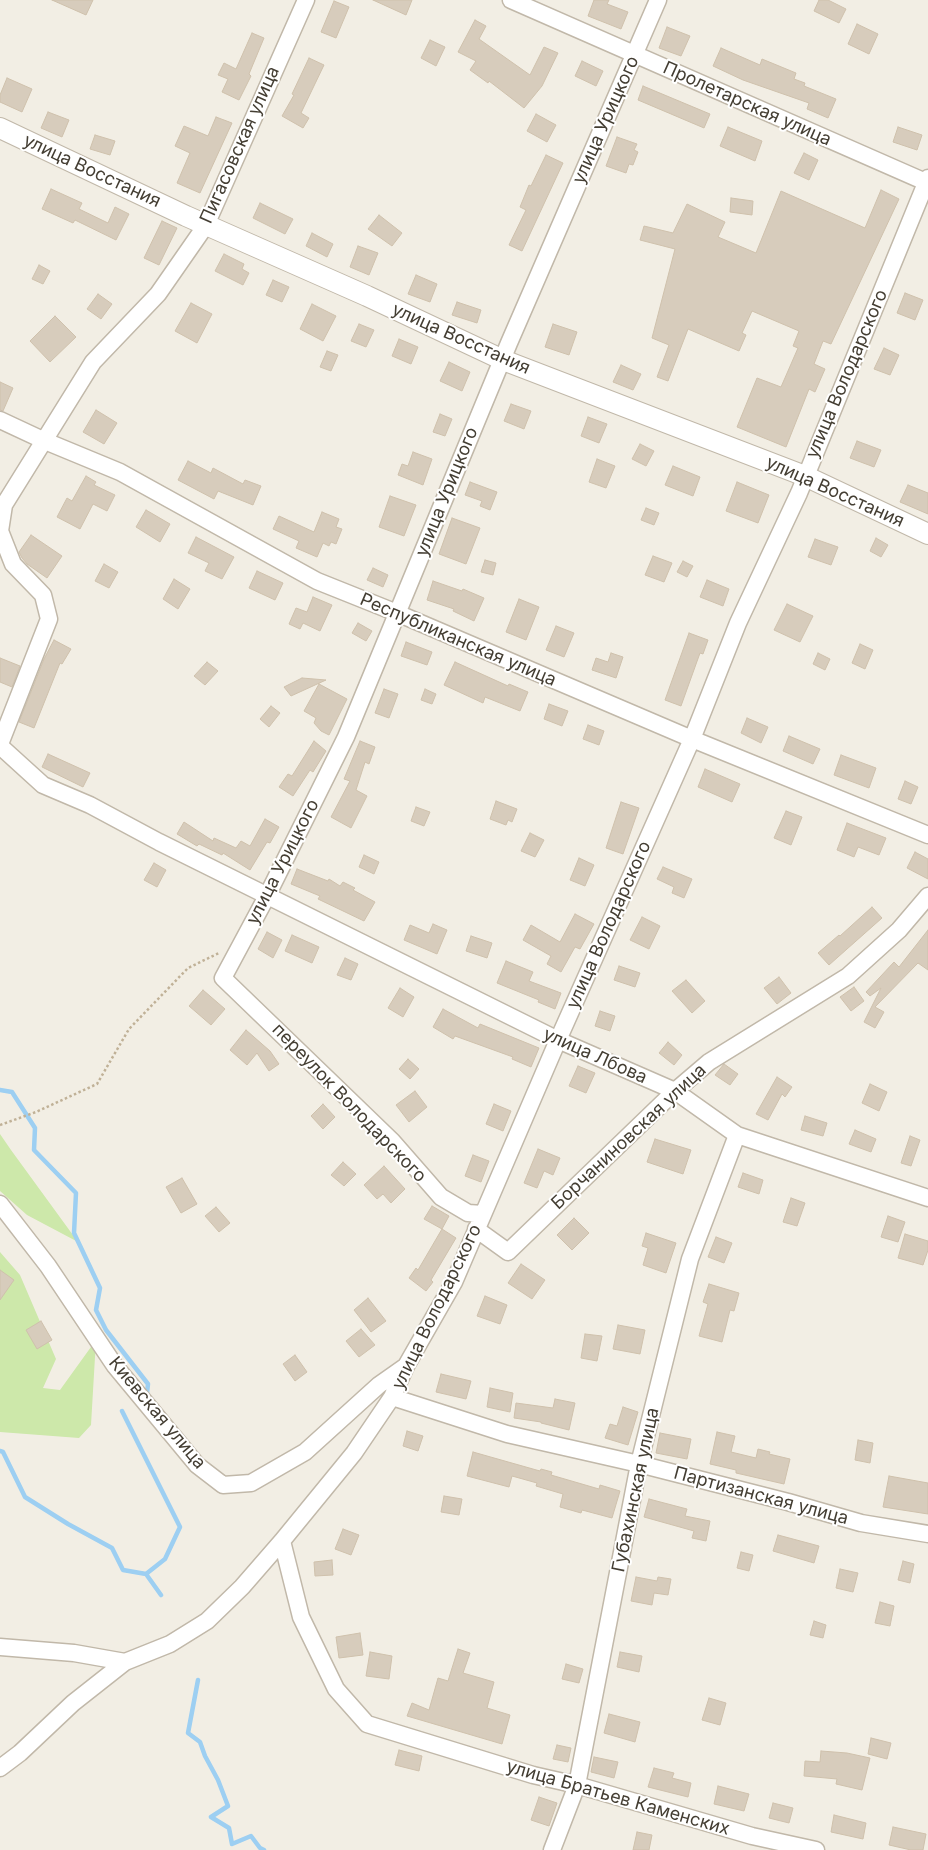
<!DOCTYPE html>
<html>
<head>
<meta charset="utf-8">
<style>
	body { margin:0 }
	canvas { display:block; background:#f2eee4 }
</style>
</head>
<body>
<canvas width="928" height="1850"></canvas>
<script>
const c = document.querySelector('canvas').getContext('2d');
c.lineJoin = 'round';
function paint(path, color) {
  c.fillStyle = color;
  c.fill(path, 'evenodd');
}
function shape(rows) {
  const path = new Path2D();
  for (const r of rows) {
    path.moveTo(r[0], r[1]);
    for (let i = 2; i < r.length; i += 2) path.lineTo(r[i], r[i + 1]);
  }
  return path;
}
function strokePath(path, color, width, dash) {
  c.strokeStyle = color;
  c.lineWidth = width;
  c.lineCap = dash ? 'butt' : 'round';
  c.setLineDash(dash || []);
  c.stroke(path);
}
function write(font, color, halo, rows, align = 'center') {
  c.font = font + ' Inter,sans-serif';
  c.lineWidth = 4;
  c.setLineDash([]);
  c.textBaseline = 'middle';
  c.strokeStyle = halo;
  c.fillStyle = color;
  for (const [text, x, y, turn = 0] of rows) {
    c.save();
    c.translate(x, y);
    c.rotate((+turn || 0) * Math.PI / 180);
    c.textAlign = isNaN(turn) ? turn : align;
    if (halo) c.strokeText(text, 0, 0);
    c.fillText(text, 0, 0);
    c.restore();
  }
}
paint(shape([
	[0,1134,11,1150,78,1242,27,1215,0,1191],
	[0,1252,20,1275,56,1359,43,1388,60,1390,96,1340,91,1425,79,1438,0,1432]
]), '#cde8aa');
strokePath(shape([
	[0,1090,12,1092,35,1128,34,1150,76,1193,74,1233,100,1288,96,1310,106,1330,148,1384,147,1393],
	[122,1411,180,1527,165,1559,146,1574],
	[0,1451,3,1452,25,1497,68,1524,112,1548,123,1570,146,1574,161,1595],
	[198,1680,188,1733,200,1742,205,1756,218,1780,228,1806,211,1817,229,1828,232,1844,251,1836,260,1848,264,1850]
]), '#9dcff2', 4.5);
const building = shape([
	[52,0,93,0,86,15,52,0],
	[373,0,412,0,406,15,373,0],
	[594,0,609,0,607,4,628,12,621,29,588,16,594,0],
	[819,0,828,0,846,9,839,23,814,11,819,0],
	[334,1,349,7,336,38,321,32,334,1],
	[475,20,486,26,479,39,530,75,544,47,558,53,542,86,524,108,489,81,488,83,470,70,476,61,458,52,475,20],
	[857,24,878,34,869,54,848,44,857,24],
	[667,27,690,36,681,56,659,48,667,27],
	[252,33,264,38,249,74,251,76,239,100,222,92,228,79,218,75,224,63,236,69,252,33],
	[430,40,445,47,436,66,421,58,430,40],
	[721,48,760,65,762,59,796,73,794,79,805,83,804,86,836,99,828,118,807,109,809,103,743,80,713,66,721,48],
	[309,58,324,65,301,113,309,118,303,128,282,116,294,95,292,94,309,58],
	[582,61,603,71,596,86,575,76,582,61],
	[7,78,32,89,22,112,0,102,0,95,7,78],
	[643,86,710,114,704,128,638,100,643,86],
	[48,112,69,120,62,137,41,128,48,112],
	[536,114,556,125,547,142,527,131,536,114],
	[216,117,232,123,200,193,177,183,190,153,175,146,184,126,208,136,216,117],
	[728,127,762,141,755,161,720,146,728,127],
	[898,127,922,135,917,150,893,142,898,127],
	[95,135,115,141,110,155,90,149,95,135],
	[617,137,637,144,634,150,638,152,633,165,629,164,626,173,606,166,617,137],
	[804,153,818,160,809,180,794,173,804,153],
	[546,155,563,163,522,251,509,245,526,210,520,207,529,185,531,186,546,155],
	[51,189,82,203,79,209,108,223,115,207,129,214,116,240,75,220,73,223,42,209,51,189],
	[881,190,899,199,831,344,823,341,814,364,825,369,815,392,809,389,786,447,737,427,757,378,781,387,798,348,793,346,799,331,752,311,742,333,746,335,739,351,688,329,668,381,657,377,669,345,652,338,675,249,640,240,644,226,673,233,687,204,725,222,718,237,756,253,781,191,865,228,881,190],
	[731,198,753,201,752,215,730,212,731,198],
	[260,203,293,219,285,234,253,218,260,203],
	[379,215,402,233,392,246,368,229,379,215],
	[162,221,177,228,159,265,144,258,162,221],
	[312,233,333,244,327,257,306,246,312,233],
	[358,246,378,253,369,275,350,267,358,246],
	[224,254,244,264,242,269,249,273,243,285,215,271,224,254],
	[39,265,50,271,43,284,32,279,39,265],
	[416,275,437,284,430,302,408,294,416,275],
	[273,280,289,287,282,302,266,295,273,280],
	[905,293,923,300,915,320,897,313,905,293],
	[98,294,112,304,101,319,87,309,98,294],
	[457,302,481,310,477,323,452,315,457,302],
	[191,303,212,314,197,343,175,331,191,303],
	[312,304,336,316,323,341,300,329,312,304],
	[55,316,76,337,50,362,30,341,55,316],
	[359,324,374,330,366,347,351,341,359,324],
	[553,324,577,332,569,355,545,347,553,324],
	[399,339,418,347,411,364,392,356,399,339],
	[884,348,899,355,890,375,874,369,884,348],
	[327,351,338,355,331,371,320,367,327,351],
	[449,362,470,372,462,391,440,381,449,362],
	[621,365,641,374,633,390,613,382,621,365],
	[0,382,13,388,3,411,0,410,0,382],
	[511,404,531,411,524,429,504,421,511,404],
	[96,410,117,423,104,444,83,432,96,410],
	[440,414,452,419,445,436,433,432,440,414],
	[588,417,607,424,599,443,581,436,588,417],
	[857,441,881,450,874,467,850,458,857,441],
	[640,444,654,451,646,466,632,459,640,444],
	[413,452,432,459,423,485,398,475,402,464,408,466,413,452],
	[597,459,615,466,606,488,589,482,597,459],
	[188,461,211,473,213,468,243,484,245,480,261,486,253,505,218,491,214,499,178,480,188,461],
	[673,466,700,477,693,496,665,485,673,466],
	[86,476,96,482,94,485,115,495,107,511,93,504,80,529,57,517,67,498,72,501,86,476],
	[470,482,497,492,490,510,480,506,482,501,465,495,470,482],
	[737,482,769,495,758,523,726,511,737,482],
	[908,485,928,493,928,514,900,502,908,485],
	[390,496,416,505,404,536,379,527,390,496],
	[646,508,659,513,654,525,641,520,646,508],
	[146,510,170,524,160,542,136,527,146,510],
	[322,512,339,519,336,527,342,529,336,544,331,542,329,546,323,543,317,557,296,548,299,541,273,529,279,516,314,532,322,512],
	[452,518,480,528,466,564,439,554,452,518],
	[31,535,62,556,47,578,27,564,22,558,19,552,31,535],
	[196,537,234,557,222,579,205,571,209,563,188,553,196,537],
	[876,538,888,545,881,557,870,551,876,538],
	[815,539,838,547,831,565,808,557,815,539],
	[653,556,672,563,664,582,645,575,653,556],
	[485,560,496,563,493,575,481,572,485,560],
	[683,561,693,566,687,577,677,572,683,561],
	[104,564,118,572,109,588,95,581,104,564],
	[373,568,388,575,383,587,367,580,373,568],
	[257,571,283,583,275,600,249,588,257,571],
	[174,579,190,589,178,609,163,599,174,579],
	[707,580,729,589,723,606,700,597,707,580],
	[433,581,462,591,463,589,484,598,474,621,453,611,454,609,427,600,433,581],
	[313,597,332,605,320,631,303,623,300,629,289,624,296,608,307,612,313,597],
	[519,599,539,607,526,640,506,632,519,599],
	[787,604,813,616,800,642,774,630,787,604],
	[358,623,372,631,366,641,352,633,358,623],
	[556,626,574,633,564,657,546,650,556,626],
	[689,633,708,640,703,654,700,653,681,706,665,700,689,633],
	[54,640,71,649,62,664,60,663,34,728,19,722,44,659,54,640],
	[406,642,432,652,427,665,401,656,406,642],
	[860,644,873,650,865,669,852,663,860,644],
	[611,653,623,657,616,678,592,670,596,658,608,662,611,653],
	[818,653,830,659,825,670,813,664,818,653],
	[0,658,20,666,12,687,0,682,0,658],
	[207,662,218,671,205,685,194,676,207,662],
	[455,662,508,686,509,684,528,692,520,711,485,697,483,703,444,685,455,662],
	[302,678,326,680,291,696,284,687,302,678],
	[319,684,347,699,329,735,321,731,314,723,316,718,304,711,319,684],
	[384,689,398,694,389,718,375,713,384,689],
	[425,689,436,694,432,704,421,700,425,689],
	[549,704,568,711,562,726,544,719,549,704],
	[271,706,280,713,269,727,260,719,271,706],
	[747,718,768,727,761,743,741,733,747,718],
	[588,725,604,731,599,745,583,739,588,725],
	[789,736,820,749,813,764,783,751,789,736],
	[314,741,326,751,313,772,310,770,293,796,279,787,288,774,292,776,314,741],
	[360,741,375,747,369,764,365,762,356,790,367,796,351,828,331,817,350,781,344,779,360,741],
	[48,754,90,773,83,787,42,767,48,754],
	[841,755,876,768,869,788,834,775,841,755],
	[705,769,740,784,732,802,698,787,705,769],
	[905,781,918,787,911,804,898,799,905,781],
	[496,801,517,809,512,822,508,820,506,825,490,819,496,801],
	[621,802,639,808,623,854,606,848,621,802],
	[416,807,430,812,424,826,411,821,416,807],
	[786,811,802,817,791,845,774,838,786,811],
	[265,819,279,827,270,843,267,842,250,870,223,853,222,855,199,844,197,846,177,834,184,822,213,841,214,838,236,848,241,841,250,846,265,819],
	[847,823,886,838,879,855,858,847,854,857,837,850,847,823],
	[530,833,544,840,535,857,521,851,530,833],
	[915,852,928,859,928,879,907,868,915,852],
	[364,855,379,862,374,874,359,867,364,855],
	[579,858,594,865,585,886,570,880,579,858],
	[154,863,166,870,157,887,144,880,154,863],
	[663,867,692,879,684,898,672,893,674,887,657,879,663,867],
	[297,869,328,881,329,879,340,886,343,882,355,888,353,890,375,902,364,921,318,899,320,896,291,884,297,869],
	[872,907,882,918,829,965,818,953,839,935,840,936,872,907],
	[575,914,594,924,580,949,575,947,561,972,547,964,551,956,523,940,531,925,560,942,575,914],
	[642,917,660,926,649,949,630,940,642,917],
	[433,924,447,930,437,954,404,940,410,925,429,933,433,924],
	[928,930,928,970,918,963,875,1007,884,1012,875,1028,864,1022,881,988,870,996,866,992,894,962,899,967,928,930],
	[267,932,282,940,273,958,258,949,267,932],
	[292,935,319,947,312,963,285,951,292,935],
	[471,936,492,943,487,958,466,951,471,936],
	[345,958,358,964,351,980,337,975,345,958],
	[506,961,533,972,529,981,561,993,555,1009,538,1002,539,1000,497,983,506,961],
	[619,966,640,973,635,987,614,980,619,966],
	[779,977,791,993,777,1004,764,988,779,977],
	[686,980,705,1001,692,1013,672,991,686,980],
	[854,987,864,1001,851,1011,840,997,854,987],
	[400,988,414,997,403,1017,388,1008,400,988],
	[203,990,225,1009,211,1025,189,1006,203,990],
	[443,1009,478,1028,480,1024,539,1048,531,1067,512,1059,513,1057,455,1036,453,1039,433,1027,443,1009],
	[600,1011,615,1016,610,1031,595,1026,600,1011],
	[246,1030,270,1051,279,1064,269,1071,257,1053,247,1065,230,1050,246,1030],
	[668,1042,682,1055,674,1065,659,1053,668,1042],
	[408,1059,419,1069,410,1079,399,1069,408,1059],
	[724,1064,738,1074,730,1085,715,1075,724,1064],
	[578,1066,595,1073,586,1093,569,1086,578,1066],
	[777,1077,792,1087,785,1097,782,1094,768,1120,756,1114,777,1077],
	[870,1084,887,1092,879,1111,862,1103,870,1084],
	[415,1091,427,1107,409,1122,396,1105,415,1091],
	[323,1104,335,1117,323,1129,311,1116,323,1104],
	[494,1104,511,1111,503,1131,486,1124,494,1104],
	[805,1116,827,1123,823,1136,801,1130,805,1116],
	[855,1130,876,1139,871,1152,849,1144,855,1130],
	[910,1136,920,1140,911,1166,901,1163,910,1136],
	[655,1139,691,1150,683,1174,647,1162,655,1139],
	[538,1149,560,1158,553,1175,544,1171,537,1188,524,1183,538,1149],
	[473,1155,489,1161,481,1182,465,1176,473,1155],
	[343,1162,356,1174,344,1186,331,1175,343,1162],
	[384,1166,405,1189,391,1203,383,1194,377,1199,364,1185,384,1166],
	[743,1173,763,1180,759,1194,738,1187,743,1173],
	[182,1178,197,1204,181,1213,166,1187,182,1178],
	[791,1198,805,1203,797,1226,783,1222,791,1198],
	[432,1206,449,1216,442,1229,424,1219,432,1206],
	[216,1207,230,1223,219,1232,205,1216,216,1207],
	[888,1216,905,1222,898,1242,881,1237,888,1216],
	[574,1218,589,1233,572,1250,557,1235,574,1218],
	[442,1229,456,1238,431,1280,433,1282,426,1291,409,1278,416,1268,418,1270,442,1229],
	[646,1233,676,1243,666,1273,643,1265,648,1248,642,1246,646,1233],
	[905,1234,928,1241,928,1250,923,1265,898,1258,905,1234],
	[716,1237,732,1243,724,1263,708,1257,716,1237],
	[521,1264,545,1280,532,1299,508,1283,521,1264],
	[0,1270,14,1280,0,1300,0,1270],
	[709,1284,739,1293,734,1311,730,1310,722,1342,699,1336,708,1304,703,1302,709,1284],
	[485,1296,507,1305,500,1324,477,1316,485,1296],
	[368,1298,386,1321,371,1332,354,1310,368,1298],
	[41,1321,52,1340,37,1349,26,1330,41,1321],
	[618,1325,645,1330,640,1354,613,1349,618,1325],
	[361,1329,375,1345,359,1357,346,1341,361,1329],
	[585,1334,602,1336,597,1361,581,1358,585,1334],
	[295,1355,307,1372,295,1381,283,1364,295,1355],
	[441,1374,471,1381,466,1399,436,1392,441,1374],
	[490,1388,513,1393,510,1412,487,1407,490,1388],
	[555,1399,575,1403,569,1430,541,1423,541,1422,514,1418,516,1403,553,1408,555,1399],
	[623,1407,638,1412,628,1445,605,1438,610,1424,617,1426,623,1407],
	[407,1431,423,1436,418,1451,403,1446,407,1431],
	[717,1432,735,1436,731,1452,756,1458,758,1449,770,1452,769,1454,790,1459,784,1484,736,1473,736,1470,710,1464,717,1432],
	[660,1433,691,1439,687,1459,656,1453,660,1433],
	[858,1440,873,1443,870,1463,855,1460,858,1440],
	[473,1452,540,1471,541,1469,552,1472,551,1475,599,1489,600,1485,620,1491,612,1518,582,1510,581,1513,560,1507,563,1494,536,1486,537,1483,512,1476,509,1487,467,1476,473,1452],
	[889,1476,928,1483,928,1514,883,1507,889,1476],
	[444,1496,462,1499,459,1515,441,1512,444,1496],
	[649,1499,687,1509,685,1516,710,1521,706,1541,692,1538,694,1531,644,1517,649,1499],
	[343,1529,359,1535,351,1555,335,1549,343,1529],
	[778,1535,819,1546,814,1563,773,1551,778,1535],
	[741,1552,753,1555,749,1571,737,1568,741,1552],
	[332,1560,333,1575,315,1576,314,1562,332,1560],
	[903,1561,914,1564,910,1583,898,1580,903,1561],
	[840,1569,858,1573,853,1592,836,1588,840,1569],
	[636,1577,657,1581,658,1577,671,1579,668,1595,654,1593,652,1605,631,1601,636,1577],
	[880,1602,894,1606,890,1626,875,1623,880,1602],
	[814,1621,826,1625,823,1638,810,1635,814,1621],
	[360,1633,363,1655,339,1658,336,1637,360,1633],
	[458,1649,470,1653,463,1673,494,1682,487,1708,510,1715,502,1744,407,1716,412,1703,429,1710,438,1678,448,1681,458,1649],
	[370,1652,392,1656,389,1679,366,1676,370,1652],
	[620,1652,642,1656,639,1672,617,1667,620,1652],
	[566,1664,583,1669,579,1683,562,1679,566,1664],
	[709,1698,726,1703,720,1725,702,1720,709,1698],
	[609,1714,640,1722,635,1742,604,1733,609,1714],
	[871,1738,891,1743,887,1759,868,1754,871,1738],
	[557,1745,571,1748,568,1762,553,1759,557,1745],
	[399,1750,422,1756,419,1771,395,1765,399,1750],
	[821,1751,847,1753,870,1758,862,1790,836,1784,837,1779,804,1776,805,1761,820,1762,821,1751],
	[594,1757,618,1762,614,1778,591,1772,594,1757],
	[654,1768,674,1773,672,1778,691,1783,688,1797,648,1787,654,1768],
	[718,1786,749,1794,744,1811,714,1804,718,1786],
	[539,1797,557,1803,549,1826,531,1820,539,1797],
	[773,1803,793,1808,789,1823,769,1818,773,1803],
	[834,1815,866,1823,863,1839,831,1832,834,1815],
	[893,1827,926,1834,923,1850,911,1850,889,1845,893,1827],
	[637,1832,652,1835,649,1850,633,1850,637,1832]
]);
paint(building, '#d7ccbc');
strokePath(building, '#cfc1ac', 1);
const minor = shape([
	[511,0,928,183],
	[0,420,45,441,120,472,317,581,397,613,692,739,928,835],
	[0,531,4,505,93,362,158,294,206,225,306,0],
	[0,531,13,564,43,595,49,619,0,744],
	[0,746,43,785,90,805,159,842,558,1040,675,1091,737,1135,928,1198],
	[0,1204,48,1266,115,1366,197,1465,223,1485,251,1483,305,1452,379,1385,406,1366],
	[483,1214,468,1213,441,1197,392,1141,223,978,267,896,346,737,509,343,658,0],
	[476,1229,508,1252,675,1091,709,1062,848,976,899,930,928,896],
	[392,1397,507,1434,639,1464,788,1502,861,1523,928,1534],
	[282,1541,301,1617,336,1689,367,1724,533,1775,577,1785,752,1836,816,1850],
	[0,1647,74,1653,125,1662,170,1644,207,1621,242,1587,282,1541,354,1453,392,1397,406,1366,454,1282,558,1040,692,739,738,623,799,493,928,178],
	[0,1768,20,1753,73,1703,125,1662],
	[552,1850,577,1785,639,1464,690,1259,737,1135]
]);
const tertiary = shape([
	[0,128,186,216,367,296,503,360,805,476,928,534]
]);
strokePath(minor, '#c1b8a9', 19);
strokePath(tertiary, '#c1b8a9', 22);
strokePath(shape([
	[0,1125,36,1112,97,1084,129,1029,188,968,219,953]
]), '#c0b197', 2.5, [2.5, 2.5]);
strokePath(minor, '#fff', 16);
strokePath(tertiary, '#fff', 20);
write('18px', '#443e33', '#fff', [
	["Пролетарская улица",747,104,24],
	["улица Урицкого",606,120,-66],
	["Пигасовская улица",240,145,-66],
	["улица Восстания",92,171,25],
	["улица Восстания",461,339,24],
	["улица Володарского",847,374,-67],
	["улица Урицкого",447,492,-68],
	["улица Восстания",835,492,24],
	["Республиканская улица",458,640,23],
	["улица Урицкого",283,862,-63],
	["улица Володарского",609,925,-66],
	["улица Лбова",595,1056,24],
	["переулок Володарского",349,1103,46],
	["Борчаниновская улица",629,1137,-43],
	["улица Володарского",437,1307,-64],
	["Киевская улица",157,1413,50],
	["Губахинская улица",636,1490,-78],
	["Партизанская улица",761,1496,15],
	["улица Братьев Каменских",618,1798,16]
]);
</script>
</body>
</html>
